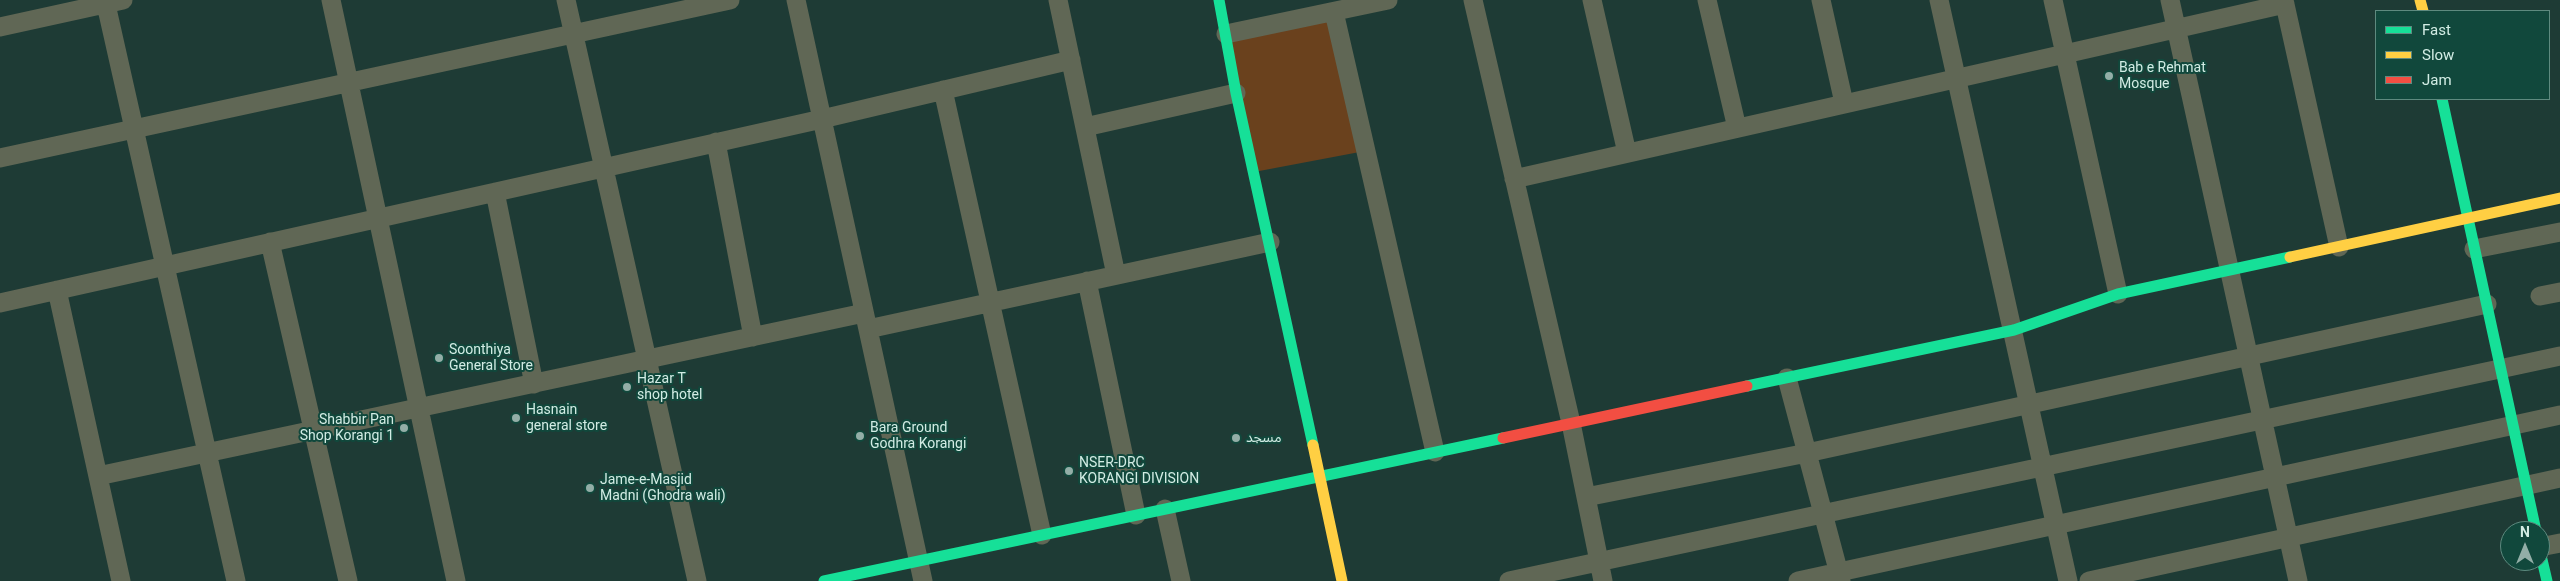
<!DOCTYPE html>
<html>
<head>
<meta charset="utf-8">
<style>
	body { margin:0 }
	#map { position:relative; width:2560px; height:581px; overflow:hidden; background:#1e3b35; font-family:Roboto,sans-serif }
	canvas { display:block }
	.legend { position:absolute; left:2375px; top:10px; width:175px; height:90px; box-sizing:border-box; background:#11483c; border:1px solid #5e8a7f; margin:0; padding:6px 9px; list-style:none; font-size:15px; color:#d2ece4 }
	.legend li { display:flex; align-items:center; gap:10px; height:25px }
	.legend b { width:25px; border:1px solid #5e8a7f }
	.north { position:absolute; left:2500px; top:521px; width:50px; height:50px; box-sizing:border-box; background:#11483c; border:1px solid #5e8a7f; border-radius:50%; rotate:0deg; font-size:14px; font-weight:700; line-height:20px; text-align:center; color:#d2ece4 }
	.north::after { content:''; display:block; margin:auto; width:18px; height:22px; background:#93aea7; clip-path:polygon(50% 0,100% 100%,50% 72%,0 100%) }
</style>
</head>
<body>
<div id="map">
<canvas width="2560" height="581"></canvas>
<ul class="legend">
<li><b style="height:6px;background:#16e098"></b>Fast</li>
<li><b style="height:6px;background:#ffcf43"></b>Slow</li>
<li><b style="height:6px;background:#f24e42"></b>Jam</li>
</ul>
<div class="north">N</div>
</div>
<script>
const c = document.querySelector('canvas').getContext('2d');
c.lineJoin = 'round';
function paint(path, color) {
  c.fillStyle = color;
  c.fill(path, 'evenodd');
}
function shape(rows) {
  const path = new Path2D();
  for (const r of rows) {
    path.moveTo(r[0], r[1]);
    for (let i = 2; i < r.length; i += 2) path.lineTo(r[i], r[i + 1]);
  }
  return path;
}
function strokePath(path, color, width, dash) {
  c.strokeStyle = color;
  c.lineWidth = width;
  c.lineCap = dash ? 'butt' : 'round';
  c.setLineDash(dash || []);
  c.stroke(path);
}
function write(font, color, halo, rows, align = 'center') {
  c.font = font + ' Roboto,"Noto Sans Arabic",sans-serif';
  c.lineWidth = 4;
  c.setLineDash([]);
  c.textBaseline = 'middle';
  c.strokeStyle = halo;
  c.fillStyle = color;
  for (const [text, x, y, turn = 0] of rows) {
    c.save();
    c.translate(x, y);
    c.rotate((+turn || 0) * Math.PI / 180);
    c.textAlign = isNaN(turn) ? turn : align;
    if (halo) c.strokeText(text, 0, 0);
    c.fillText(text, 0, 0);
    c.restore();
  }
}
paint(shape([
	[1334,12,1365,151,1254,172,1226,34]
]), '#6a411d');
strokePath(shape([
	[105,0,236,581],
	[331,0,456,581],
	[566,0,697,581],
	[796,0,923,581],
	[1058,0,1116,275],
	[1473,0,1571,423,1603,581],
	[1592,0,1627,153],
	[1707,0,1737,128],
	[1821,0,1844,103],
	[1939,0,2068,581],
	[2053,0,2118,294],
	[2170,0,2298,581],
	[2284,0,2339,247],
	[1334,12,1435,452],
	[0,27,123,0],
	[1226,34,1388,0],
	[943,90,1042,535],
	[1085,127,1236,93],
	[716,142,753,337],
	[0,158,730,0],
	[1514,179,2285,4],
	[495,192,534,384],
	[270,242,348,581],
	[2474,249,2560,232],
	[1087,281,1136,515],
	[57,290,121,581],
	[2540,296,2560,292],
	[0,303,822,119,1071,60],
	[868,329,1270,242],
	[1787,378,1841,581],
	[98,476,864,313],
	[1586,497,1807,453,2487,304],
	[1165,509,1181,581],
	[2540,547,2560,543],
	[1509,581,2560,356],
	[1798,581,2560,415],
	[2089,581,2560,478]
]), '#606755', 19);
strokePath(shape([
	[1219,0,1236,93,1313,445],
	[2442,99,2536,531],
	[1747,386,2014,330,2118,294,2290,257],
	[2540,551,2547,581],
	[824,581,1503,438]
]), '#16e098', 11);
strokePath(shape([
	[2420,0,2423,11],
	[2290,257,2560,198],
	[1313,445,1342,581]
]), '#ffcf43', 11);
strokePath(shape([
	[1503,438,1747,386]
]), '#f24e42', 11);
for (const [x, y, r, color] of [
	[2109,76,5,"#93aea7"],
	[439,358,5,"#93aea7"],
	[627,387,5,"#93aea7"],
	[516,418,5,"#93aea7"],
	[404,428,5,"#93aea7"],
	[860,436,5,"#93aea7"],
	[1236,438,5,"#93aea7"],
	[1069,471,5,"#93aea7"],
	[590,488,5,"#93aea7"]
]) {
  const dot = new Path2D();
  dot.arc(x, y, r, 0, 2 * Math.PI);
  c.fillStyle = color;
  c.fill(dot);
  strokePath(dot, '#11483c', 2);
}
write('14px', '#d2ece4', '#11483c', [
	["Bab e Rehmat",2119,68],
	["Mosque",2119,84],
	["Soonthiya",449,350],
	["General Store",449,366],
	["Hazar T",637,379],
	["shop hotel",637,395],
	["Hasnain",526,410],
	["general store",526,426],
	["Shabbir Pan",394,420,"right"],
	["Shop Korangi 1",394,436,"right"],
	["Bara Ground",870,428],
	["Godhra Korangi",870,444],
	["مسجد",1246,438],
	["NSER-DRC",1079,463],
	["KORANGI DIVISION",1079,479],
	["Jame-e-Masjid",600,480],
	["Madni (Ghodra wali)",600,496]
], 'left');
</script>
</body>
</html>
